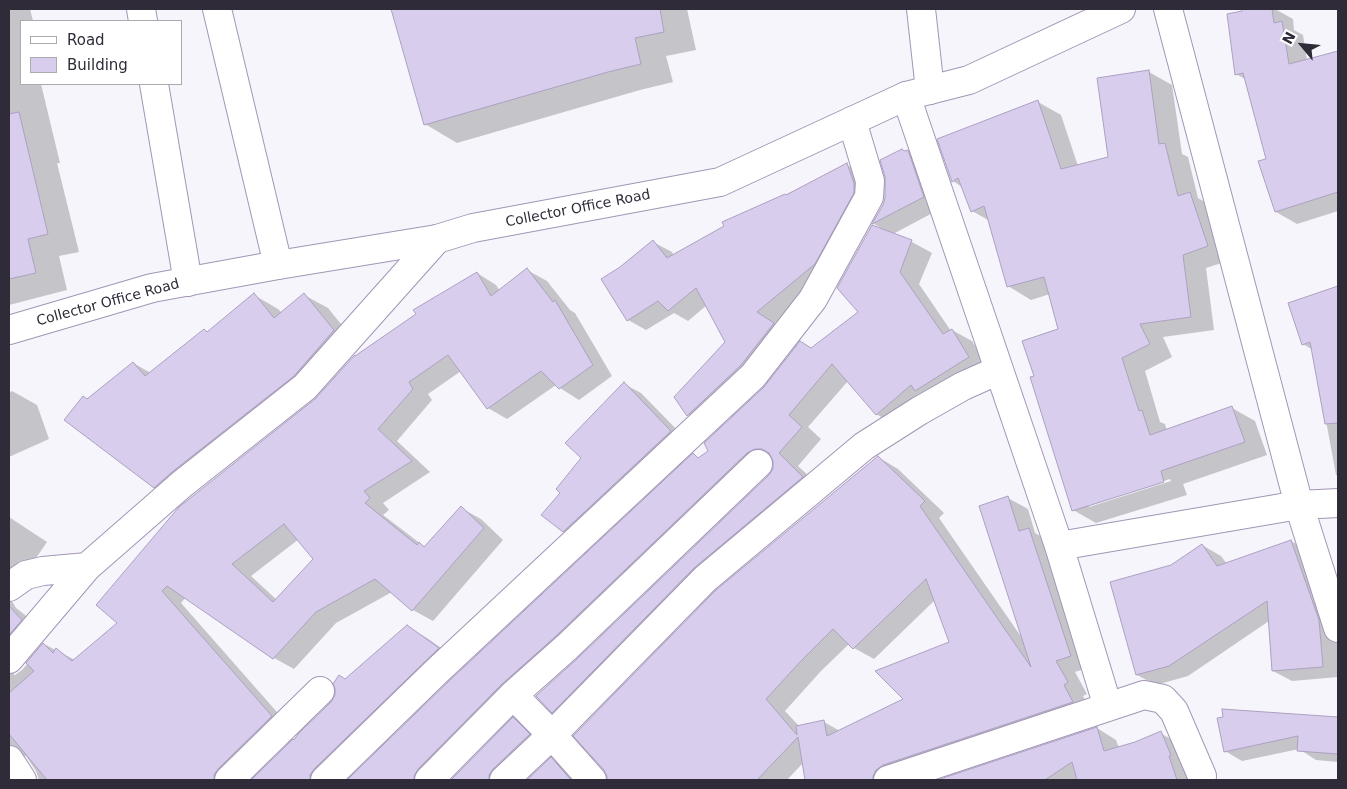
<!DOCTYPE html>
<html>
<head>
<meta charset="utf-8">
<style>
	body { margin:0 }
	#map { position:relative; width:1347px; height:789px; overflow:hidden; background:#f7f5fc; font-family:"DejaVu Sans",sans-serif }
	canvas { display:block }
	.frame { position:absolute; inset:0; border:10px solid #302b38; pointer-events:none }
	.legend { position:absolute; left:20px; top:20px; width:162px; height:65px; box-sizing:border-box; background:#fff; border:1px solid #acaaaf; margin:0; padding:6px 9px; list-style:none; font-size:15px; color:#302b38 }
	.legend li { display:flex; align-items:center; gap:10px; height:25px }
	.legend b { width:25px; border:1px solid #acaaaf }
	.north { position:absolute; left:1277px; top:20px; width:50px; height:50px; -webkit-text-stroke:4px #fff; paint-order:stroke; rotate:298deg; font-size:14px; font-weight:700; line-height:20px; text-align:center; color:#302b38 }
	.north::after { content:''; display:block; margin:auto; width:18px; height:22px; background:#302b38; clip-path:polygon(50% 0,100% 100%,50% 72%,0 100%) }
</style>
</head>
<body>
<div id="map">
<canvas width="1347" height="789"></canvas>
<div class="frame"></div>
<ul class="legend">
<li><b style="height:6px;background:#fff"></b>Road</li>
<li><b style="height:14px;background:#d9cdee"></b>Building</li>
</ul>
<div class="north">N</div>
</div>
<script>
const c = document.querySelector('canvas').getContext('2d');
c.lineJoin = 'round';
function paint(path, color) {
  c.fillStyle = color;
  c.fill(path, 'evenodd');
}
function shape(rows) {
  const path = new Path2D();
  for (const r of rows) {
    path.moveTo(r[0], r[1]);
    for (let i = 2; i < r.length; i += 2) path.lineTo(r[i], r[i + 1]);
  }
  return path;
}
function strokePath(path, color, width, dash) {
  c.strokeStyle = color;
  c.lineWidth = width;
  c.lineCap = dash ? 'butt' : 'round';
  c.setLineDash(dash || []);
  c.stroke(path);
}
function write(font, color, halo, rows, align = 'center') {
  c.font = font + ' "DejaVu Sans",sans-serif';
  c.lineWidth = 4;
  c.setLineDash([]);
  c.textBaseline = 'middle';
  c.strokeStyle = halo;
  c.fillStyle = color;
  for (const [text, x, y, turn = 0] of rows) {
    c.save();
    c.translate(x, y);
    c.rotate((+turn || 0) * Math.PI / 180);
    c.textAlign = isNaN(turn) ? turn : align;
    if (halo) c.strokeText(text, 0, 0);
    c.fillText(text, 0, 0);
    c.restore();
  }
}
paint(shape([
	[9,9,30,9,33,21,21,21,21,84,41,84,60,163,57,163,79,252,59,256,67,290,9,305],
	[392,9,687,9,696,50,666,56,673,82,640,90,457,143,425,124],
	[1260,9,1275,9,1293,19,1294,30,1303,35,1307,60,1338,52,1338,211,1297,224,1276,212,1267,160,1245,79,1236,74,1243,11],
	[1149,72,1172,85,1182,154,1188,157,1198,198,1213,207,1231,260,1206,268,1214,330,1163,337,1172,357,1145,371,1160,422,1165,424,1167,431,1232,408,1255,421,1267,455,1183,484,1187,495,1096,523,1073,510,1036,377,1059,330,1050,294,1031,300,1008,286,990,221,972,211,962,187,953,181,1038,102,1061,115,1078,166,1109,158],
	[1170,479,1171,481,1089,507,1089,504],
	[908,151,927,162,942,208,893,234,912,242,932,253,919,284,951,331,952,330,972,341,988,368,896,426,876,414,848,381,808,427,821,439,798,466,822,488,714,579,573,723,553,712,579,659,770,476,774,468,774,460,767,464,438,780,349,780,449,683,693,455,700,459,710,451,811,349,860,312,881,228,874,224,884,205,905,152],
	[847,165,865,175,833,274,775,323,792,335,706,426,688,415,676,397,727,342,707,305,688,321,674,313,646,330,628,320,621,268,653,242,672,252,674,256,785,195],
	[527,270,547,281,570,310,575,313,612,376,579,400,560,388,556,385,507,419,488,408,461,371,428,394,432,400,397,441,430,472,383,503,389,510,383,515,425,547,461,508,481,519,503,540,433,621,413,610,392,592,336,623,294,669,274,658,186,597,181,603,291,728,238,780,39,780,36,771,26,756,20,758,9,780,9,517,47,542,14,590,15,592,12,601,16,608,25,615,41,632,13,668,14,675,15,675,22,670,44,644,75,660,119,623,477,273,496,285,500,291],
	[299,539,315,559,277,600,251,576],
	[1338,287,1338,476,1336,475,1313,350,1303,344,1289,304],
	[254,295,278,309,282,313,304,295,328,308,358,345,179,501,155,487,88,400,133,363,151,373,208,333],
	[624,384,641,393,688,441,581,541,563,531,562,493],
	[12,391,37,405,49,439,9,457,9,393],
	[878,457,898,469,944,513,939,518,1022,638,1008,498,1028,509,1035,533,1049,541,1090,667,1075,672,1087,694,1083,696,1092,713,897,780,806,780,803,763,787,780,608,780,609,777],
	[935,600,951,643,905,699,840,731,824,722,799,726,785,711,821,671,849,644,854,648,874,659],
	[1291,541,1310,552,1338,635,1338,677,1292,681,1273,671,1269,621,1188,676,1156,685,1137,675,1172,566,1202,545,1221,556,1227,564],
	[407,627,427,638,458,660,334,780,253,780,332,703,345,680],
	[1223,711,1338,719,1338,762,1316,760,1299,749,1242,761,1225,751],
	[513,719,533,730,549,746,513,780,452,780],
	[1097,728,1116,740,1119,748,1160,733,1180,744,1192,780,941,780],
	[551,759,571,770,580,780,528,780]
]), '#0003');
const building = shape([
	[391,9,660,9,664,32,635,38,641,64,608,72,424,125,391,9],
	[1241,9,1272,9,1274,23,1282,21,1289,64,1338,51,1338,192,1275,212,1258,161,1266,159,1243,73,1235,75,1227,14,1242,11,1241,9],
	[1149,70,1159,144,1165,143,1178,196,1190,192,1208,246,1183,255,1191,317,1140,324,1150,344,1122,358,1139,411,1142,410,1150,435,1232,406,1245,442,1161,471,1164,482,1072,511,1030,377,1034,376,1022,341,1058,329,1044,277,1007,287,984,206,971,212,958,178,952,182,937,139,1038,100,1061,169,1108,157,1097,78,1149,70],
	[19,112,48,234,28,239,36,273,9,279,9,114,19,112],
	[902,149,904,151,908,150,924,197,872,224,883,205,885,198,885,177,880,160,902,149],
	[847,163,854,183,854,193,815,264,757,312,774,323,741,365,687,416,674,397,725,342,696,288,668,311,658,301,627,321,601,279,620,267,653,240,667,258,724,226,722,222,785,194,786,195,847,163],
	[872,225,912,240,900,272,943,334,952,329,969,357,915,391,911,385,876,415,832,364,789,415,802,427,779,453,803,477,694,568,552,713,536,696,578,658,769,475,773,469,773,461,769,453,762,449,755,449,747,453,556,636,502,684,418,769,414,776,414,780,347,780,448,682,693,453,698,458,708,451,704,443,764,387,800,341,811,348,858,312,837,288,872,225],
	[527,268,553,302,555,300,593,365,559,389,541,371,487,409,448,355,409,382,413,389,378,429,412,461,364,491,370,498,365,503,417,545,419,542,424,547,461,506,484,528,412,611,375,579,316,612,273,659,167,586,162,591,272,716,218,769,214,775,214,780,47,780,9,734,9,693,34,671,26,663,43,643,53,653,56,648,72,661,117,623,96,605,179,507,315,399,355,355,355,356,416,314,413,310,477,272,491,296,527,268],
	[284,524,313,559,273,602,232,564,284,524],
	[1338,286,1338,423,1325,424,1310,342,1302,345,1288,303,1338,286],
	[254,293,274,318,304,293,334,330,294,376,172,472,154,488,64,420,83,396,87,399,133,362,145,376,204,329,207,332,254,293],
	[624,382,671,431,563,532,541,515,560,493,556,489,581,458,565,443,624,382],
	[878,456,925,501,920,506,1031,667,979,506,1008,496,1019,531,1029,528,1071,656,1056,661,1068,682,1064,685,1073,702,883,765,876,770,873,776,873,780,805,780,798,737,757,780,607,780,607,776,604,770,573,736,716,590,878,456],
	[926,579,949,642,875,671,903,699,827,736,824,720,796,726,797,735,766,699,802,660,833,629,853,649,926,579],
	[1291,540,1319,620,1323,667,1272,671,1267,601,1169,666,1136,675,1110,582,1171,565,1202,544,1217,566,1291,540],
	[9,606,22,620,9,635,9,606],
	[407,625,439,648,314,769,310,775,310,780,251,780,293,739,294,740,298,734,331,702,335,695,335,688,333,684,339,675,345,679,407,625],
	[1222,709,1338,717,1338,754,1297,751,1298,736,1224,752,1217,718,1223,717,1222,709],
	[513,717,530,734,493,769,489,775,489,780,451,780,513,717],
	[1097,727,1104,751,1135,742,1161,731,1171,755,1169,756,1177,780,1077,780,1072,762,1045,780,937,780,1097,727],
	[551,757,571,780,527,780,551,757]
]);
paint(building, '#d9cdee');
strokePath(building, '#aca0c0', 1);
const minor = shape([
	[141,9,143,21],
	[217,9,278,265],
	[921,9,930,90],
	[1168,9,1299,505,1338,628],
	[154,84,188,282],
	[906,96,1059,546,1299,505,1338,503],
	[1059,546,1108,707],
	[9,587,26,575,43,571,87,567],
	[9,659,87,567,182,484,305,387,437,239],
	[513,695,552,735,592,780],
	[9,760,22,780],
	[229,780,320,691],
	[325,780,437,671,753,376,813,299,869,197,870,181,852,121],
	[429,780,513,695,567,647,758,464],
	[504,780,552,735,705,579,864,446,919,411,963,386,999,370],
	[888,780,1144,695,1163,699,1174,711,1202,776]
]);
const major = shape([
	[9,330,152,288,278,265,437,239,473,228,720,182,906,96,969,80,1121,9]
]);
strokePath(minor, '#a296b5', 30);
strokePath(major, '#a296b5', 30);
strokePath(minor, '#fff', 28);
strokePath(major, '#fff', 28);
write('14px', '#302b38', '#fff', [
	["Collector Office Road",578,209,-11],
	["Collector Office Road",108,303,-15]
]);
</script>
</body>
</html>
